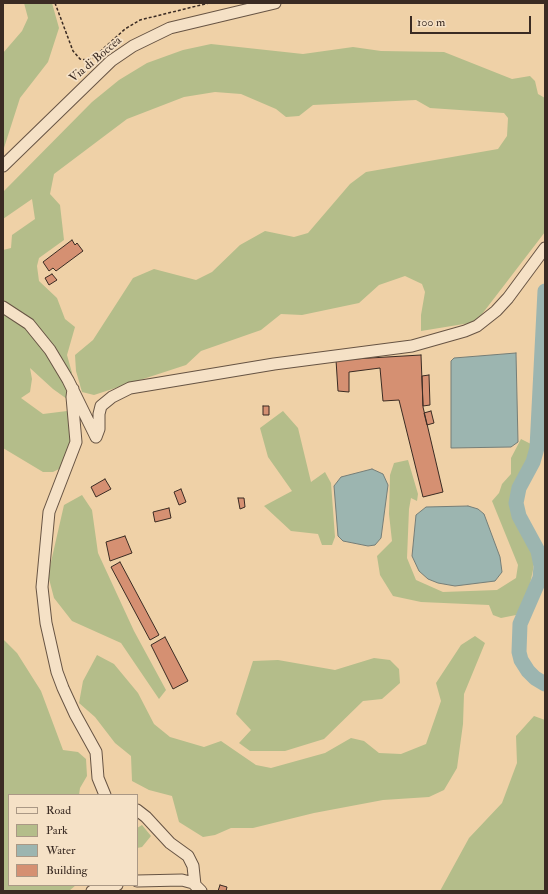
<!DOCTYPE html>
<html>
<head>
<meta charset="utf-8">
<style>
	body { margin:0 }
	#map { position:relative; width:548px; height:894px; overflow:hidden; background:#efd1a7; font-family:"IM FELL Double Pica",serif }
	canvas { display:block }
	.frame { position:absolute; inset:0; border:4px solid #3a2b23; pointer-events:none }
	.legend { position:absolute; left:8px; top:794px; width:130px; height:92px; box-sizing:border-box; background:#f5e1c6; border:1px solid #aa9885; margin:0; padding:5px 7px; list-style:none; font-size:12px; color:#3a2b23 }
	.legend li { display:flex; align-items:center; gap:8px; height:20px }
	.legend b { width:20px; border:1px solid #aa9885 }
	.scale { position:absolute; left:410px; top:16px; width:121px; height:18px; box-sizing:border-box; border:2px solid #3a2b23; border-top:0; padding-left:5px; font-size:12px; line-height:14px; white-space:nowrap; color:#3a2b23; -webkit-text-stroke:3px #f5e1c6; paint-order:stroke }
</style>
</head>
<body>
<div id="map">
<canvas width="548" height="894"></canvas>
<div class="frame"></div>
<ul class="legend">
<li><b style="height:5px;background:#f5e1c6"></b>Road</li>
<li><b style="height:11px;background:#b4bd8a"></b>Park</li>
<li><b style="height:11px;background:#9cb5b0"></b>Water</li>
<li><b style="height:11px;background:#d59072"></b>Building</li>
</ul>
<div class="scale">100 m</div>
</div>
<script>
const c = document.querySelector('canvas').getContext('2d');
c.lineJoin = 'round';
function paint(path, color) {
  c.fillStyle = color;
  c.fill(path, 'evenodd');
}
function shape(rows) {
  const path = new Path2D();
  for (const r of rows) {
    path.moveTo(r[0], r[1]);
    for (let i = 2; i < r.length; i += 2) path.lineTo(r[i], r[i + 1]);
  }
  return path;
}
function strokePath(path, color, width, dash) {
  c.strokeStyle = color;
  c.lineWidth = width;
  c.lineCap = dash ? 'butt' : 'round';
  c.setLineDash(dash || []);
  c.stroke(path);
}
function write(font, color, halo, rows, align = 'center') {
  c.font = font + ' "IM FELL Double Pica",serif';
  c.lineWidth = 3.5;
  c.setLineDash([]);
  c.textBaseline = 'middle';
  c.strokeStyle = halo;
  c.fillStyle = color;
  for (const [text, x, y, turn = 0] of rows) {
    c.save();
    c.translate(x, y);
    c.rotate((+turn || 0) * Math.PI / 180);
    c.textAlign = isNaN(turn) ? turn : align;
    if (halo) c.strokeText(text, 0, 0);
    c.fillText(text, 0, 0);
    c.restore();
  }
}
paint(shape([
	[24,3,52,3,59,28,48,62,20,98,3,151,3,53,22,31,28,18],
	[211,44,303,54,353,47,381,51,444,52,512,79,530,76,535,81,538,94,545,98,545,232,479,318,470,323,421,331,421,315,425,292,422,284,405,276,379,285,359,303,302,315,281,314,261,330,201,351,186,365,94,395,82,392,76,371,75,355,93,340,133,278,154,269,196,280,212,272,240,245,265,231,294,237,308,233,350,184,366,172,498,149,507,136,508,118,504,113,430,108,416,100,313,105,299,116,286,117,276,109,241,94,215,92,184,97,127,119,54,174,50,194,60,205,64,240,39,258,37,266,39,281,57,298,65,319,75,327,67,355,72,373,69,376,39,333,3,306,3,250,11,248,12,235,35,219,32,199,3,219,3,192,92,102,119,80,147,63,183,50],
	[3,311,34,332,77,401,67,399,53,389,30,368,32,379,30,392,21,398,43,414,67,411,75,421,72,454,63,467,53,472,43,472,3,448],
	[283,411,298,428,311,482,325,472,331,483,335,537,332,545,322,545,318,534,291,531,264,506,292,491,268,457,260,428],
	[521,439,531,444,530,458,517,484,512,508,535,552,533,570,527,598,516,615,501,618,493,615,489,605,421,602,393,596,380,575,377,556,392,541,389,514,390,475,394,463,408,460,418,494,417,501,411,498,409,509,407,558,416,580,443,592,497,590,516,578,518,565,492,501,499,493,502,484,511,474,511,458],
	[82,495,92,510,98,553,134,631,166,690,159,699,121,643,72,621,54,598,48,575,64,505],
	[475,636,485,643,464,694,463,724,457,768,444,790,429,797,383,800,314,813,253,828,231,828,215,835,203,837,179,822,172,796,149,790,132,781,131,756,115,743,95,717,79,703,83,681,97,655,114,664,138,693,154,724,170,737,204,747,221,741,256,765,271,768,325,753,351,738,364,741,379,753,401,754,426,744,441,701,436,683,461,645],
	[3,639,17,653,41,691,63,750,78,752,86,759,87,776,80,788,79,795,9,795,9,885,76,885,69,891,3,891],
	[374,658,390,660,399,669,400,683,382,699,363,701,324,739,285,751,250,751,239,743,251,730,236,714,253,661,278,660,335,670],
	[534,716,545,720,545,891,440,891,469,838,502,803,517,763,516,736],
	[142,825,151,836,142,847,137,848,137,828]
]), '#b4bd8a');
const water = shape([
	[516,353,518,442,511,447,451,448,451,361,454,358,516,353],
	[372,469,383,474,388,485,381,538,375,545,368,546,343,541,338,536,334,486,341,477,372,469],
	[468,506,478,509,484,514,500,557,502,572,495,581,455,586,438,583,428,579,419,571,412,556,416,515,426,507,468,506]
]);
paint(water, '#9cb5b0');
strokePath(water, '#757e78', 1);
strokePath(shape([
	[545,291,537,448,533,462,519,488,516,503,519,516,538,551,541,566,540,578,520,624,519,652,521,660,528,671,535,678,545,684]
]), '#9cb5b0', 15);
const building = shape([
	[72,240,75,245,77,243,83,251,56,271,53,268,49,271,43,262,72,240],
	[52,274,57,280,49,285,45,278,52,274],
	[421,355,423,407,443,492,423,497,399,400,383,401,380,368,349,372,349,392,338,391,336,360,421,355],
	[429,375,430,405,423,406,422,376,429,375],
	[263,406,269,406,269,415,263,415,263,406],
	[431,411,434,423,427,425,424,413,431,411],
	[105,479,111,489,96,497,91,487,105,479],
	[181,489,186,502,179,505,174,492,181,489],
	[238,498,244,498,245,507,240,509,238,498],
	[169,508,171,518,155,522,153,512,169,508],
	[125,536,132,553,110,561,106,542,125,536],
	[120,562,159,635,150,640,111,567,120,562],
	[165,637,188,681,173,689,151,645,165,637],
	[220,885,227,887,226,891,218,891,220,885]
]);
paint(building, '#d59072');
strokePath(building, '#3a2b23', 1);
const minor = shape([
	[3,166,111,61,133,46,170,28,275,3],
	[3,307,29,324,50,350,68,380,96,437],
	[73,389,72,397,76,442,49,512,42,587,46,623,57,672,63,688,75,714,96,752,98,778,105,795],
	[96,437,99,429,99,414,101,406,112,397,130,388,274,364,412,346,465,331,477,326,496,311,508,298,545,248],
	[137,810,146,817,170,843,188,856,193,866,195,885],
	[137,881,182,880,193,883,201,891],
	[92,891,117,885]
]);
strokePath(minor, '#675444', 13);
strokePath(shape([
	[55,3,73,51,80,59,88,60,93,58,125,29,140,20,209,3]
]), '#3a2b23', 1.5, [3, 2]);
strokePath(minor, '#f5e1c6', 11);
write('12px', '#3a2b23', '#f5e1c6', [
	["Via di Boccea",96,60,-40]
]);
</script>
</body>
</html>
